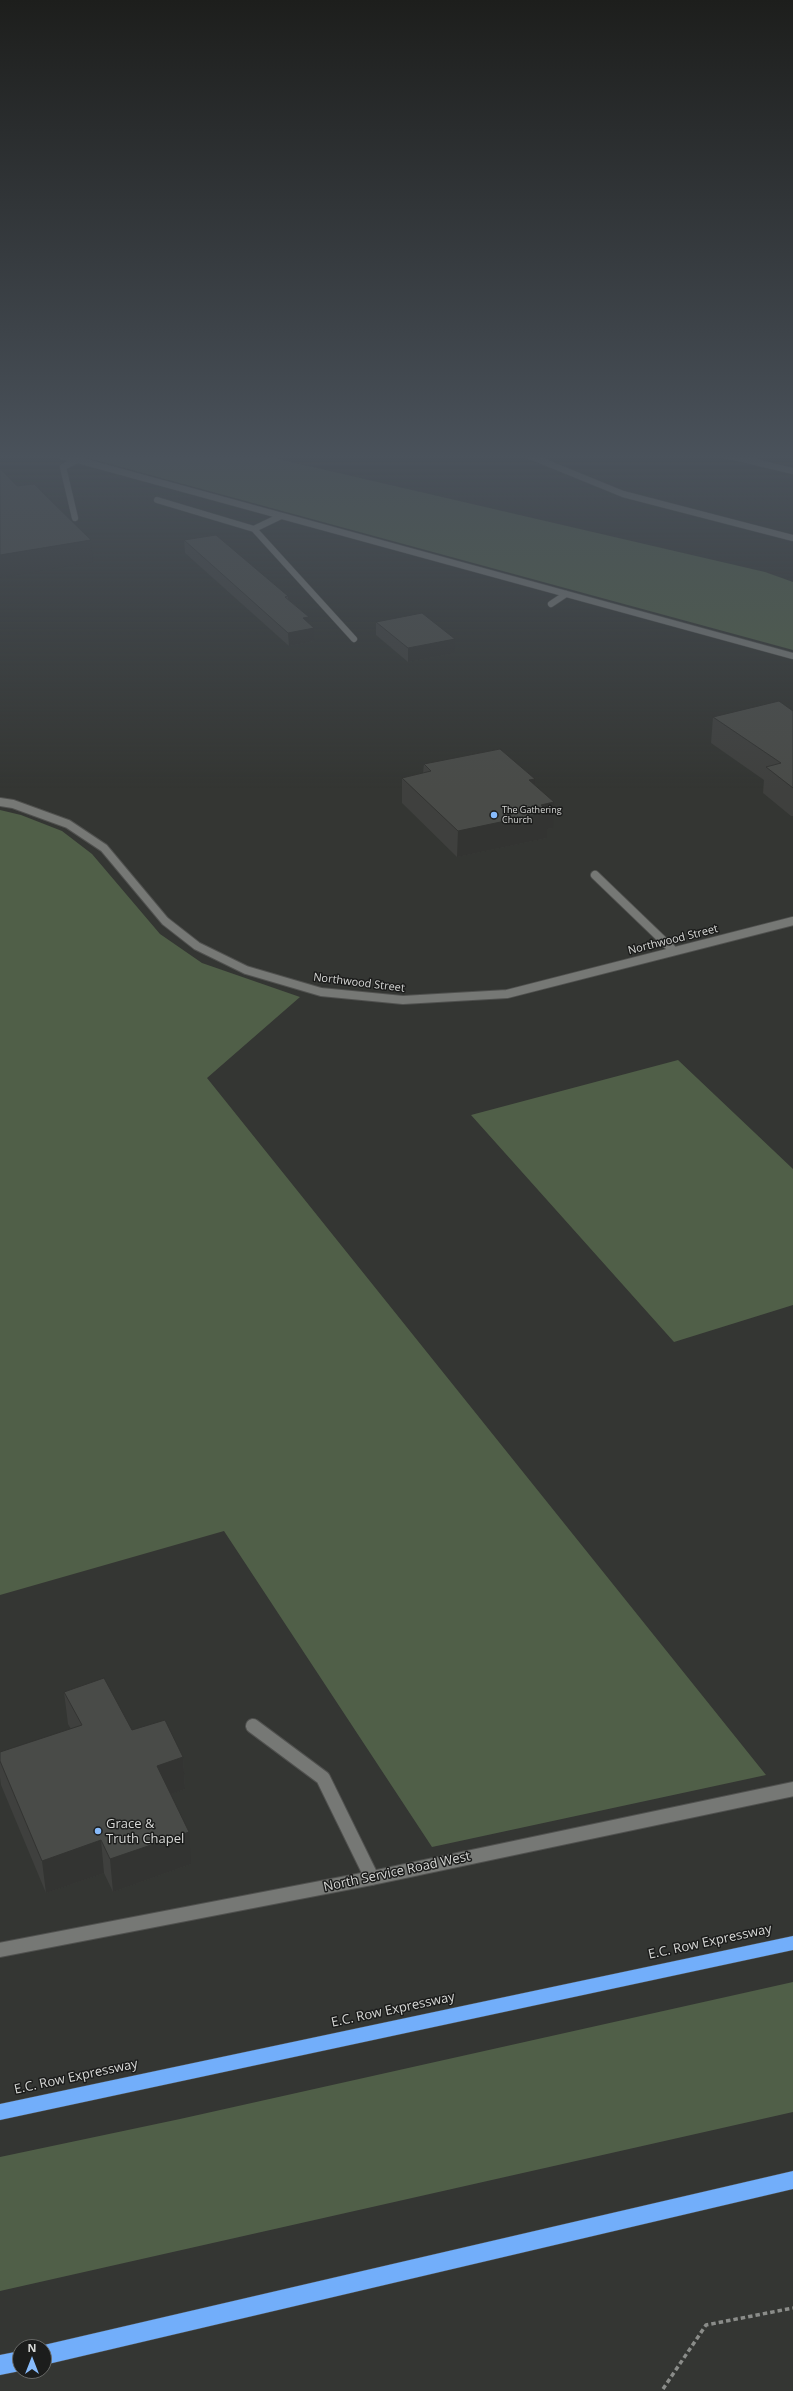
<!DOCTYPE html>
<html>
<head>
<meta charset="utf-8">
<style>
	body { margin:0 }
	#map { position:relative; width:793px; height:2391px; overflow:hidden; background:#343633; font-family:"Open Sans",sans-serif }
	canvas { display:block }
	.north { position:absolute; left:12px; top:2339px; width:40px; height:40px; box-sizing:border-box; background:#1c1d1c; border:1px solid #676866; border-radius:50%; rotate:0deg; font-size:11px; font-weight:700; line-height:16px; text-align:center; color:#d7d8d6 }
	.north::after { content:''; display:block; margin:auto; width:14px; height:18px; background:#87bbfc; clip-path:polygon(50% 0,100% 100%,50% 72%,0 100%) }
</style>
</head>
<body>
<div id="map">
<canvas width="793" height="2391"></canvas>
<div class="north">N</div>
</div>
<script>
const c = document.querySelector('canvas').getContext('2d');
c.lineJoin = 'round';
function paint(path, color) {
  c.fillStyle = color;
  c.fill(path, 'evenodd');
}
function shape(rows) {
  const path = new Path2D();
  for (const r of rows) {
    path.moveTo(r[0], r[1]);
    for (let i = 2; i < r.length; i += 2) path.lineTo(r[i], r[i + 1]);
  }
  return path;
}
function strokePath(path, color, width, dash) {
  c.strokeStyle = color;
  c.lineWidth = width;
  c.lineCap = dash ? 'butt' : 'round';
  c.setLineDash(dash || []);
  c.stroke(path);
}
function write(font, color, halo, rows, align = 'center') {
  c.font = font + ' "Open Sans",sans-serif';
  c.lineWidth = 3;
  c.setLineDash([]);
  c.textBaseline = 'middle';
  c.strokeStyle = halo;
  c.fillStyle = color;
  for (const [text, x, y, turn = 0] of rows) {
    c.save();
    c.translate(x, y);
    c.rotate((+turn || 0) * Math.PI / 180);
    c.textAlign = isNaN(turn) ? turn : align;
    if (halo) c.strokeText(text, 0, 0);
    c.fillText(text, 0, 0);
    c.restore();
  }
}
paint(shape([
	[73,454,257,454,765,572,793,582,793,650],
	[0,810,21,815,62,831,92,854,160,934,202,963,300,997,207,1078,766,1775,432,1847,224,1531,0,1595],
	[678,1060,793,1169,793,1305,674,1342,471,1115],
	[793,1982,793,2112,0,2291,0,2157,180,2119]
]), '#505f48');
const minorFar2 = shape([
	[56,454,793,656],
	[525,454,623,494,793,538],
	[722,454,793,471],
	[157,500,254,529],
	[281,516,254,529,354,639],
	[75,518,63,467,77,460],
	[551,604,566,594]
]);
const minorFar1 = shape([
	[0,802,13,804,68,824,104,848,165,921,197,946,246,970,321,992,403,1000,507,994,793,921],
	[595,875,674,951]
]);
const minor = shape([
	[253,1726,323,1778,372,1878],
	[0,1950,372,1878,793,1789]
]);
const highway = shape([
	[793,1936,793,1950,0,2120,0,2104,793,1936],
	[793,2171,793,2189,44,2365,44,2347,40,2347,44,2345,793,2171],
	[20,2351,20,2371,0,2375,0,2355,20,2351]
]);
strokePath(minorFar2, '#50514f', 7);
strokePath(minorFar1, '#50514f', 10);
strokePath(minor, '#50514f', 16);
strokePath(highway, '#50514f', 1);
strokePath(shape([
	[663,2389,706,2325,793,2308]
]), '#8a8c89', 3.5, [4.5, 3]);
strokePath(minorFar2, '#767875', 6);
strokePath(minorFar1, '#767875', 8);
strokePath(minor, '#767875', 14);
paint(highway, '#72aefa');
paint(shape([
	[184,540,288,596,288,599,309,617,309,624,314,641,289,646,185,553],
	[376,622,455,653,408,662,376,635],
	[793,711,793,816,791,816,763,793,764,780,711,743,713,717],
	[424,764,535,779,534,785,553,828,547,829,547,838,457,857,402,803,402,778,423,773],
	[64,1692,132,1730,183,1757,185,1789,171,1794,191,1864,113,1892,104,1873,46,1893,1,1785,0,1777,0,1752,71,1729,68,1724]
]), '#3f403e');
paint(shape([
	[91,540,93,562,0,578,0,555],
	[309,617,309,629,314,628,314,641,289,646,288,633,303,618],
	[455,639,455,653,408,662,408,648],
	[535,779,534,804,529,780],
	[554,802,553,828,547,829,547,838,457,857,458,831,541,805],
	[183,1757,185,1789,160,1798,157,1766],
	[189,1832,191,1864,113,1892,110,1859],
	[101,1840,104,1873,46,1893,42,1861]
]), '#333432');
const building = shape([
	[0,469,17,486,34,484,91,540,0,555,0,469],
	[216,535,288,596,285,597,309,617,303,618,314,628,288,633,184,540,216,535],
	[422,613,455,639,408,648,376,622,422,613],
	[779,701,793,711,793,788,766,767,781,763,713,717,779,701],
	[500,749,535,779,529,780,554,802,541,805,548,812,458,831,402,778,431,771,424,764,500,749],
	[104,1678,132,1730,165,1720,183,1757,157,1766,189,1832,110,1859,101,1840,42,1861,0,1761,0,1752,82,1725,64,1692,104,1678]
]);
paint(building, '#494b48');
strokePath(building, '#333432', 1);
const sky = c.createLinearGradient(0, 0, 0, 789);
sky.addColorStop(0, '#1d1e1c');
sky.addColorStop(0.58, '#4a525b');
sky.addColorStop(1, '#4a525b00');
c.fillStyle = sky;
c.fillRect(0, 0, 793, 789);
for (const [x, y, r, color] of [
	[494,815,4,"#87bbfc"],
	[98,1831,4,"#87bbfc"]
]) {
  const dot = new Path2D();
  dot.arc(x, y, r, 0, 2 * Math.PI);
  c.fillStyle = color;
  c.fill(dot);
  strokePath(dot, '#1c1d1c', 1.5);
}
write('9px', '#d7d8d6', '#1c1d1c', [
	["The Gathering",502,810],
	["Church",502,820]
], 'left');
write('11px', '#d7d8d6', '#1c1d1c', [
	["Northwood Street",673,940,-14],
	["Northwood Street",359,983,7]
]);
write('13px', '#d7d8d6', '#1c1d1c', [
	["Grace &",106,1824],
	["Truth Chapel",106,1839]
], 'left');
write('13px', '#d7d8d6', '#1c1d1c', [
	["North Service Road West",397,1872,-12],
	["E.C. Row Expressway",710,1942,-12],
	["E.C. Row Expressway",393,2010,-12],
	["E.C. Row Expressway",76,2077,-12]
]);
</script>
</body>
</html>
